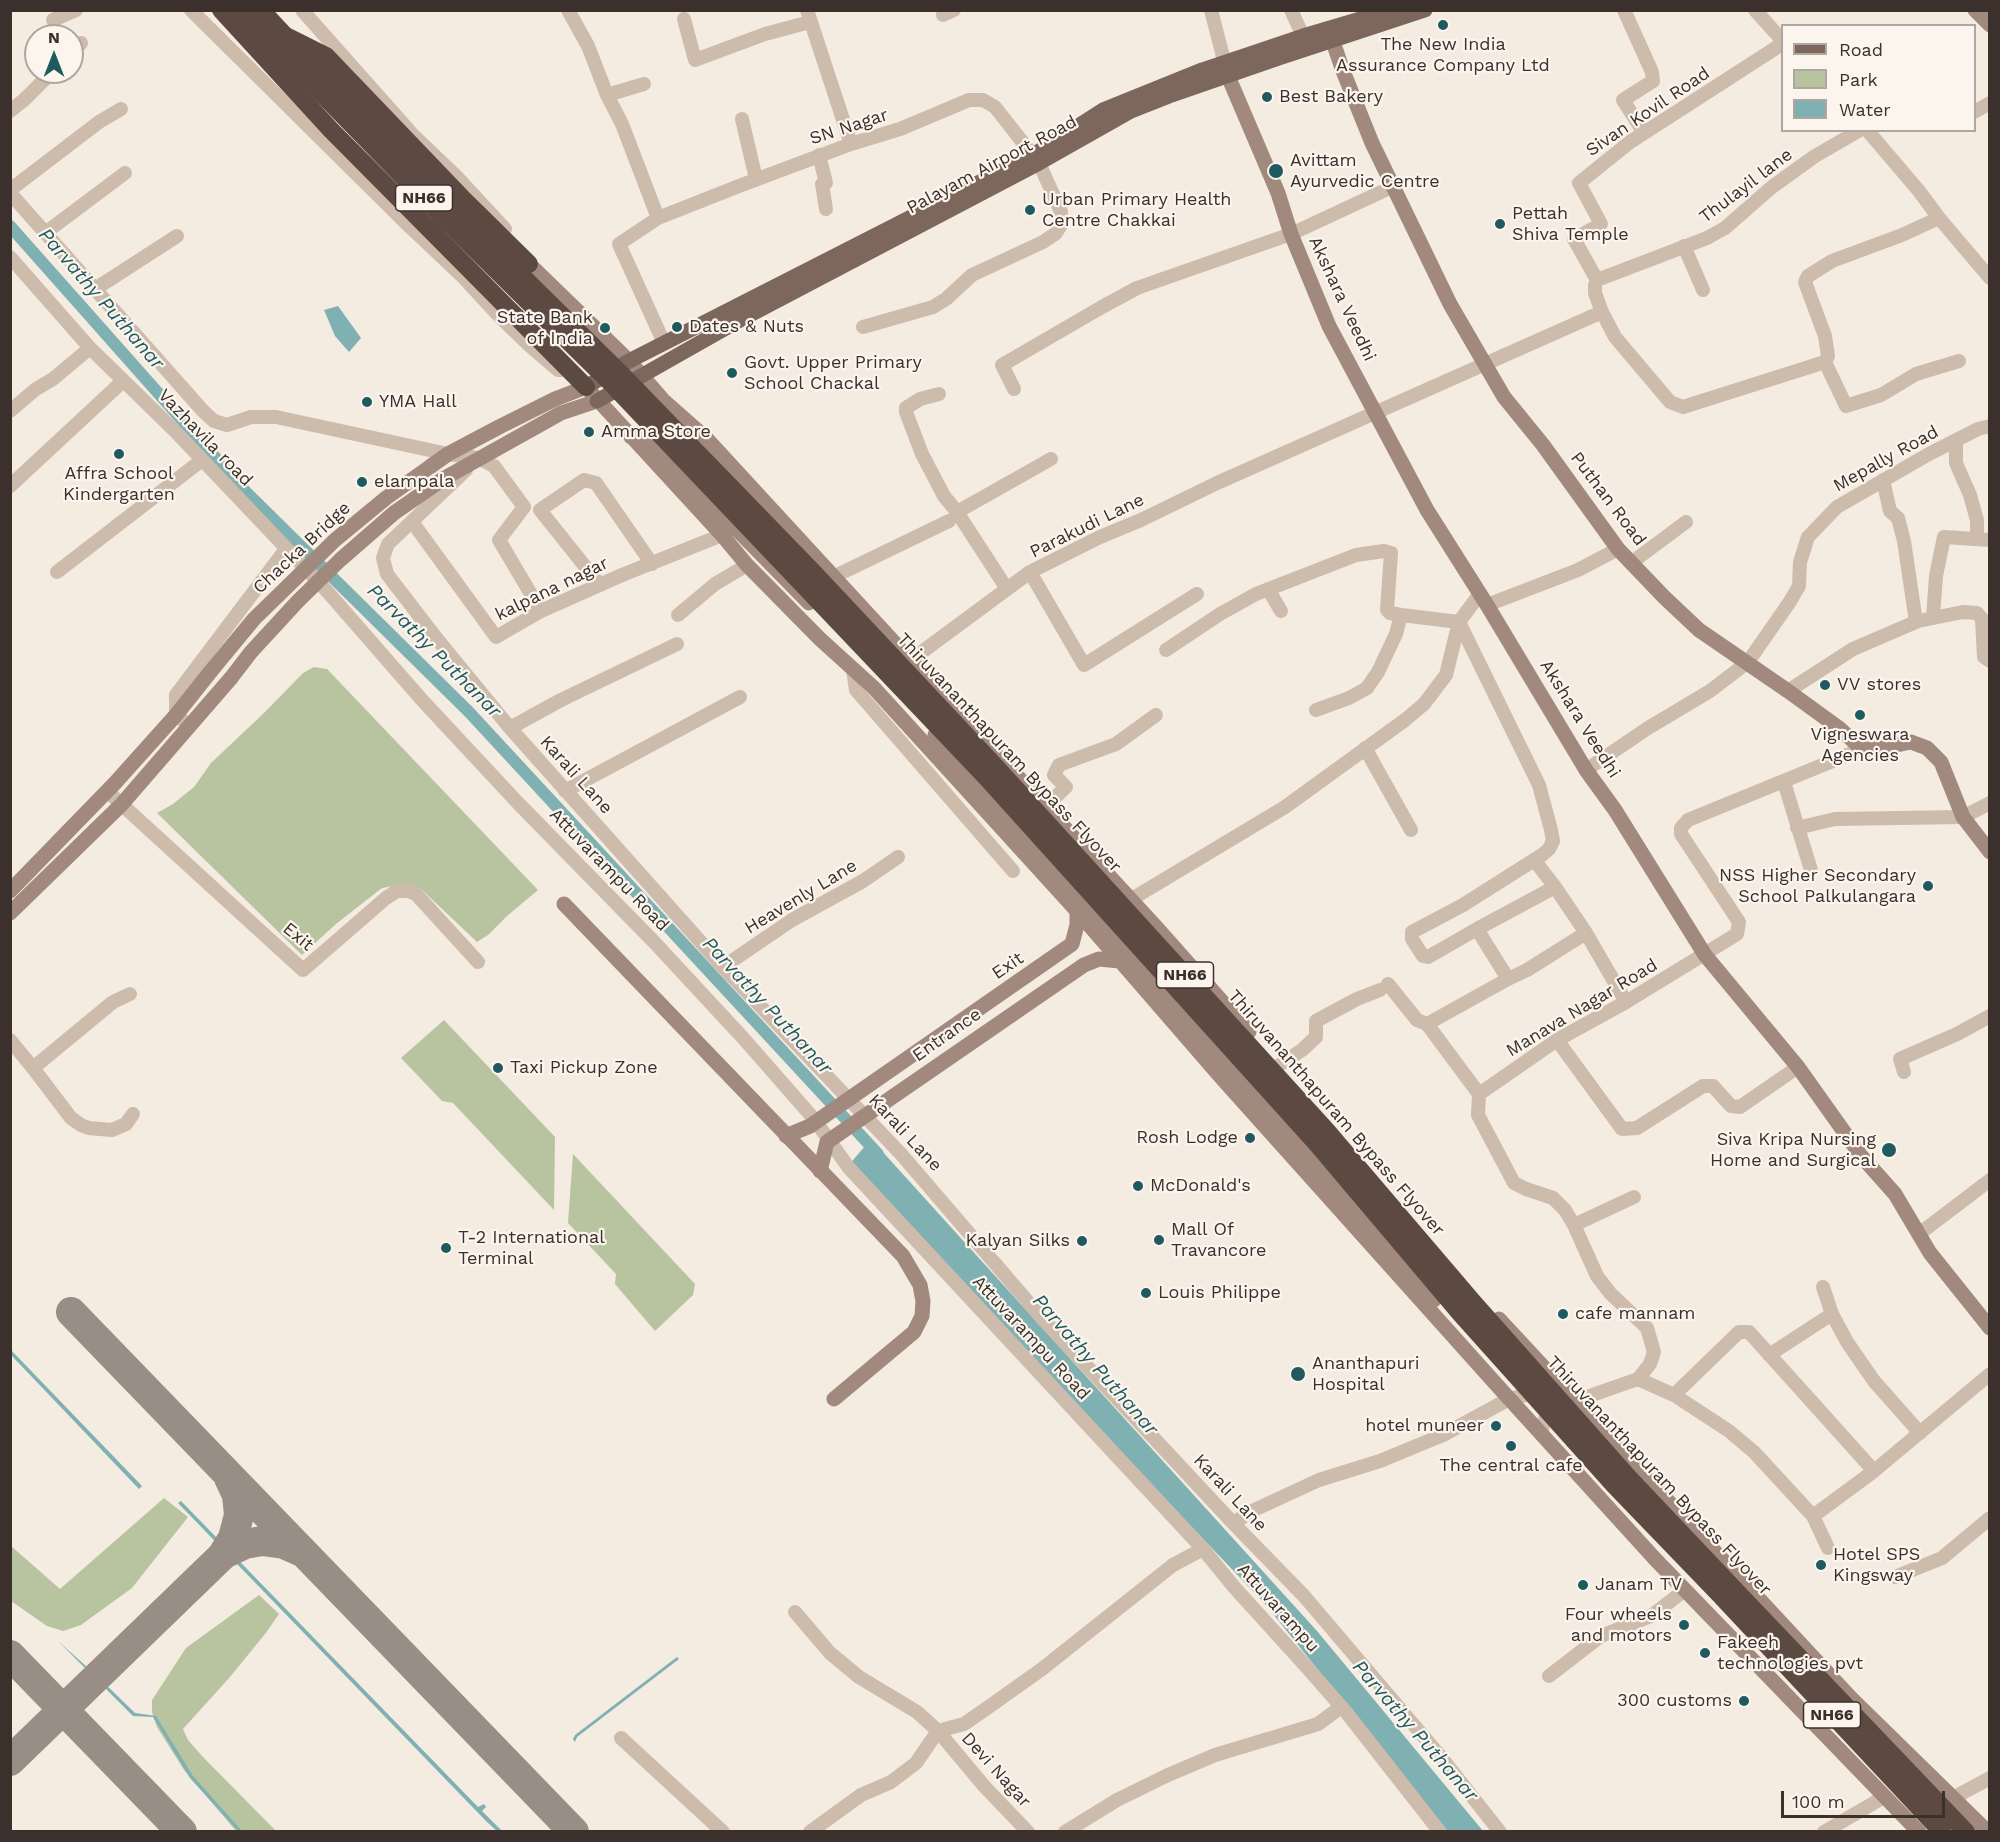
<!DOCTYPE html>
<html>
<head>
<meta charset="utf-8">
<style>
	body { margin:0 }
	#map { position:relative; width:2000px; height:1842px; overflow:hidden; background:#f4ebe1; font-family:"Work Sans",sans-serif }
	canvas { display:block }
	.frame { position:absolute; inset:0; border:12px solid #3b302b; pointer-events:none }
	.legend { position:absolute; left:1781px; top:24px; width:195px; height:108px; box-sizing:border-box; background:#fbf5ee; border:2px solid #aea6a0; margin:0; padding:8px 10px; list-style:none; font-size:18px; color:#3b302b }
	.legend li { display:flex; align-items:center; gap:12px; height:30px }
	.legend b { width:30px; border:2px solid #aea6a0 }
	.north { position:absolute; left:24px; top:24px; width:60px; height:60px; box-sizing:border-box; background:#fbf5ee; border:2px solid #aea6a0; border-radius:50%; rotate:0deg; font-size:16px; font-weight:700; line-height:24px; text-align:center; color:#3b302b }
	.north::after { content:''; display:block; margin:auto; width:21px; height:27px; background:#1f5a5e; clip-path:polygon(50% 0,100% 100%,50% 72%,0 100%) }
	.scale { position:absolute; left:1781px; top:1791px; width:164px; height:27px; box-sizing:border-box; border:3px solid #3b302b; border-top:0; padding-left:8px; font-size:18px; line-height:21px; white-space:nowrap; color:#3b302b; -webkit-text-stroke:4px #fbf5ee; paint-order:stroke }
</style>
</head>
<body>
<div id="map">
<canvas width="2000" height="1842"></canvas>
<div class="frame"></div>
<ul class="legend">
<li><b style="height:8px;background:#7d675c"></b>Road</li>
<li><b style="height:16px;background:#b8c4a0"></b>Park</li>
<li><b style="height:16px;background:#7fb0b2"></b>Water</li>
</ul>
<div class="north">N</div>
<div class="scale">100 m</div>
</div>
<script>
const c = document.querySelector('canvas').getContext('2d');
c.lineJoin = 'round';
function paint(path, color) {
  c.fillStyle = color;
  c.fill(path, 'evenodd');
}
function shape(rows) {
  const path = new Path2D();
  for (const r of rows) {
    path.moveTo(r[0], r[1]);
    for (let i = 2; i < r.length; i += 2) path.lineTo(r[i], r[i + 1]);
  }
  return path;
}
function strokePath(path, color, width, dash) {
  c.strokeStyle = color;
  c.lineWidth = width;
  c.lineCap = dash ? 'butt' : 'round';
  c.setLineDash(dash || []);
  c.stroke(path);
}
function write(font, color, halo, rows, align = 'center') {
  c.font = font + ' "Work Sans",sans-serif';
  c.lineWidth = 4.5;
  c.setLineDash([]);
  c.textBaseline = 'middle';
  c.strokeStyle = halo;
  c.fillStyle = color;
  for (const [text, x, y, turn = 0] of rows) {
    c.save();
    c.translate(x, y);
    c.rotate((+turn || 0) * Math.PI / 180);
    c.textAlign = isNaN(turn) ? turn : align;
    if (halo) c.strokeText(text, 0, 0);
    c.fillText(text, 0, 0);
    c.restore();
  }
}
paint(shape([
	[314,667,327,669,538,890,507,916,488,935,477,942,421,889,404,884,382,888,336,924,302,955,157,813,173,804,194,787,211,763,264,713,303,673],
	[444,1020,555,1137,554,1210,453,1103,442,1101,401,1058],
	[573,1154,695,1284,693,1295,655,1331,615,1284,616,1274,568,1223],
	[164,1498,188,1517,132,1588,81,1625,63,1631,47,1626,11,1601,11,1546,60,1589],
	[259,1595,279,1614,265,1634,230,1677,183,1729,188,1740,202,1756,276,1831,236,1831,184,1770,157,1727,152,1712,152,1700,186,1648]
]), '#b8c4a0');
paint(shape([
	[338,306,361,338,349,352,335,336,324,310],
	[871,1139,1317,1631,1483,1831,1447,1831,1266,1605,848,1166],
	[11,1350,142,1486,139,1489,11,1355],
	[181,1501,478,1807,484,1804,486,1807,482,1811,502,1831,497,1831,486,1821,178,1503],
	[58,1641,97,1676,135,1713,156,1716,193,1776,242,1831,238,1831,190,1778,153,1717,133,1716],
	[677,1657,679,1659,577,1737,575,1742,573,1739,575,1735]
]), '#7fb0b2');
strokePath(shape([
	[10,226,246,492,469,712,878,1154]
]), '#7fb0b2', 12);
strokePath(shape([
	[71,1312,574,1832],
	[226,1552,222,1556,233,1538,239,1515,237,1495,229,1478],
	[10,1655,182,1832],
	[10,1761,224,1554,245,1544,262,1541,284,1544,302,1552]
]), '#988e86', 30);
strokePath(shape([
	[191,10,409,226,463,277,499,316,530,346,558,370,561,370],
	[302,10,412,134,456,176,505,229],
	[568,10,588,46,607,95,622,124,658,218],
	[807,10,851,144],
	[1211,10,1227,72],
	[1291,10,1303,36],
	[1624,10,1652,72,1653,81,1623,100,1644,133],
	[1755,10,1782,40],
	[943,15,954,10],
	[684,19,695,60,765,34,810,22],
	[53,20,76,10],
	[72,52,81,43],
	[607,95,644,84],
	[10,111,25,99,52,72],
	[1974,112,1990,103],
	[742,119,756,179],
	[1867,130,1919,191,1939,218,1990,278],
	[819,155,826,183,822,184,826,209],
	[10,190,99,122,121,109],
	[10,193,203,411,214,421,227,425,251,417,276,417,448,454,478,458,494,466,524,507,499,540,541,611],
	[45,233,125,173],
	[1684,246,1703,290],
	[10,257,90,348,174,430,326,590,422,700,518,803,655,943,744,1039,814,1119,849,1168,1203,1549,1234,1587,1303,1663,1346,1712,1440,1832],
	[1597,280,1574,239,1601,224,1579,183,1630,142,1782,44],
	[95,289,177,236],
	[1602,312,1615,337,1670,402,1683,407,1825,362,1828,356,1825,336,1805,282,1808,276,1832,261,1902,235,1939,218],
	[664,343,619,244,658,218,739,186,851,144,900,129,969,100,983,100,995,107,1039,163,1061,212,1061,225,1055,234,1043,242,972,275,946,299,933,307,863,327],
	[1825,362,1846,406,1881,395,1916,374,1959,361],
	[1014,389,1002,365,1102,307,1137,288,1291,234,1394,186],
	[939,394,920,399,906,408,906,412,922,454,944,496,957,512,1051,459],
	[10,411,36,389,53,379,90,348],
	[1956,441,1956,463,1970,495,1977,520,1977,539],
	[466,470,388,544,383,558,387,574,437,639,510,728,723,967,901,1154,1041,1317,1233,1523,1304,1596,1441,1757,1500,1832],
	[1883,480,1890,511,1898,518,1904,541,1916,622],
	[10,486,123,381],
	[957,512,1007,589],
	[413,523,496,637,541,611,622,575,722,535],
	[1631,563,1686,522],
	[57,572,202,460],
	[833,577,949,521],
	[600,585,540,510,584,480,596,483,652,564],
	[1268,589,1281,611],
	[1197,594,1084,665,1030,572,1100,537,1141,520,1217,483,1602,312,1595,293,1595,285,1597,280,1707,238,1725,228,1772,187,1815,156,1860,130],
	[1487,605,1578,570,1618,549],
	[678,615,715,584,747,565],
	[1933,617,1936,576,1944,537,1990,540],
	[1166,650,1220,614,1256,594,1356,555,1384,551,1391,553,1387,610,1390,613,1401,615,1459,622,1539,785,1551,830,1553,841,1549,849,1542,855,1463,905,1412,932,1412,939,1423,956,1428,957,1477,929],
	[911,660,1030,572],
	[853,670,856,690,1013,871],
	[1788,691,1853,649,1918,621,1963,612,1977,613,1982,619,1984,657,1990,661],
	[1316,710,1349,698,1367,688,1378,672,1396,634,1401,615],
	[190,726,176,715,176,695,286,549],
	[510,728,561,700,677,644],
	[1365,748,1411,830],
	[1586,770,1648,728,1710,691,1748,662,1789,603,1799,586,1800,562,1808,537,1837,507,1929,454,1978,429,1990,426],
	[1784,782,1811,870],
	[107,791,303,970,386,898,397,891,408,891,416,894,478,962],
	[565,791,740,697],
	[1045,807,1066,787,1054,775,1059,765,1116,744,1156,715],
	[1797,828,1835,819,1963,817,1990,803],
	[1535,861,1555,887],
	[1130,900,1285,807,1405,720,1424,704,1446,675,1459,622,1479,595],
	[1586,933,1555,887,1477,929,1508,979,1527,970,1586,933,1626,1002],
	[723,967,792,920,863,881,898,857],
	[1388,984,1417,1020,1427,1024,1479,1094],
	[1427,1024,1508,979],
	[10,1040,33,1068,113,1002,130,994],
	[1557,1040,1622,1129,1637,1128,1703,1086,1713,1086,1731,1106,1740,1107,1798,1067],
	[1278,1066,1302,1050,1316,1037,1316,1021,1357,999,1380,990],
	[33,1068,71,1118,81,1125,89,1128,112,1130,126,1124,133,1114],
	[1904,1072,1900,1059,1957,1034,1990,1016],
	[1574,1225,1634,1197],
	[1919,1234,1990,1180],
	[1823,1287,1832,1314,1847,1342,1874,1381,1920,1433],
	[1769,1355,1832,1314],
	[1638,1379,1650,1364,1654,1352,1647,1328,1610,1293,1597,1276,1574,1225,1565,1210,1553,1198,1526,1189,1514,1183,1478,1115,1479,1094,1557,1040,1626,1002,1737,934,1739,922,1681,834,1681,828,1688,820,1862,749],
	[1674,1395,1739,1332,1749,1332,1874,1471],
	[1541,1432,1547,1414,1564,1401,1575,1401,1638,1379,1674,1395,1729,1431,1754,1452,1813,1516,1874,1471,1990,1374],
	[1813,1516,1828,1548],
	[1233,1523,1254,1510,1319,1480,1380,1461,1443,1435,1509,1399,1526,1395,1536,1388],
	[1895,1577,1942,1558,1990,1518],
	[795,1612,830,1653,859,1677,917,1712,938,1731,984,1786,1028,1832],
	[1549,1676,1601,1636,1651,1616,1685,1590],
	[621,1738,723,1832],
	[1953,1798,1990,1778],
	[810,1832,861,1795,891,1782,916,1763,938,1731,964,1724,990,1706,1042,1669,1173,1565,1203,1549],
	[1065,1832,1117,1800,1168,1775,1215,1755,1318,1724,1341,1707],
	[1824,1832,1884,1797]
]), '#cdbbac', 14);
strokePath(shape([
	[1975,10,1990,25],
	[1329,30,1343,71,1372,143,1450,304,1504,397,1543,445,1618,549,1664,597,1699,630,1788,691,1839,728,1862,749,1877,749,1911,742,1927,748,1941,762,1963,817,1990,852],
	[1228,76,1278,193,1291,234,1329,326,1427,510,1487,605,1586,770,1615,810,1705,955,1798,1067,1862,1157,1895,1194,1930,1253,1990,1328],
	[529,264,629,361,663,400,706,438,1158,929,1249,1032],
	[631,437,646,440,657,448,809,603],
	[431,466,448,454,499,427,555,399,586,387,722,535,747,565,820,639,874,688,1077,911,1220,1076,1495,1383,1655,1559,1919,1832],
	[443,479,561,413,597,401],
	[935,735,1327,1175,1434,1300],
	[10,891,115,783,176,715,211,671],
	[564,904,903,1256,920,1285,923,1301,922,1316,914,1332,834,1399],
	[10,913,121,805,231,678],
	[1499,1319,1851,1698,1988,1832]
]), '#a18a7d', 15);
strokePath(shape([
	[586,387,629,361,1033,155,1103,110,1202,70,1303,36,1391,10],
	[597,401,740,320,1039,163,1131,111,1169,96,1279,58,1425,10]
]), '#7d675c', 15);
strokePath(shape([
	[221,10,331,130,586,387],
	[288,37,326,56,464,200,529,264],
	[1735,1590,1966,1832],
	[1723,1598,1942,1832]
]), '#5c4a42', 18);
strokePath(shape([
	[211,671,254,619,335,540,386,498,431,466],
	[231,678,251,652,298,601,340,560,394,513,443,479],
	[786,1136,810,1126,1072,944,1077,925,1077,911],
	[820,1171,827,1142,1084,965,1099,959,1120,961]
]), '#a18a7d', 15);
strokePath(shape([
	[240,10,445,220,611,383,985,776,1317,1144,1459,1312,1614,1485,1723,1598],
	[261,10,359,115,621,374,813,572,994,765,1327,1131,1473,1302,1628,1477,1735,1590]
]), '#5c4a42', 18);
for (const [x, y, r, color] of [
	[1443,25,6,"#1f5a5e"],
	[1267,97,6,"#1f5a5e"],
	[1276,171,8,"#1f5a5e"],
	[1030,210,6,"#1f5a5e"],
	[1500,224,6,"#1f5a5e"],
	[677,327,6,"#1f5a5e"],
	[605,328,6,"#1f5a5e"],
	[732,373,6,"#1f5a5e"],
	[367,402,6,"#1f5a5e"],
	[589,432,6,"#1f5a5e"],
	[119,454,6,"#1f5a5e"],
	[362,482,6,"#1f5a5e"],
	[1825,685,6,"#1f5a5e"],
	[1860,715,6,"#1f5a5e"],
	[1928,886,6,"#1f5a5e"],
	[498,1068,6,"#1f5a5e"],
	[1250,1138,6,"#1f5a5e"],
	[1889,1150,8,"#1f5a5e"],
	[1138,1186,6,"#1f5a5e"],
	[1159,1240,6,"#1f5a5e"],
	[1082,1241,6,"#1f5a5e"],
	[446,1248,6,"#1f5a5e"],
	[1146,1293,6,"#1f5a5e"],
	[1563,1314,6,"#1f5a5e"],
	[1298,1374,8,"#1f5a5e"],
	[1496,1426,6,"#1f5a5e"],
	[1511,1446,6,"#1f5a5e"],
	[1821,1565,6,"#1f5a5e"],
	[1583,1585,6,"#1f5a5e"],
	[1684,1625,6,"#1f5a5e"],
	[1705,1653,6,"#1f5a5e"],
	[1744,1701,6,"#1f5a5e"]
]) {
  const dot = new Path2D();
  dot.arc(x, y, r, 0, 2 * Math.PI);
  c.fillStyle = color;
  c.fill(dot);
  strokePath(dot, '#fbf5ee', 2);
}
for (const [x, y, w] of [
	[424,198,57],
	[1185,975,57],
	[1832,1715,57]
]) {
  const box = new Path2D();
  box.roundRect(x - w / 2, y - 13, w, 26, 4.5);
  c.fillStyle = '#fbf5ee';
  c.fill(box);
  strokePath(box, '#3b302b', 1.5);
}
write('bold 16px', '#3b302b', null, [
	["NH66",424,198],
	["NH66",1185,975],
	["NH66",1832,1715]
]);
write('18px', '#3b302b', '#fbf5ee', [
	["The New India",1443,45,"center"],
	["Assurance Company Ltd",1443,66,"center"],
	["Best Bakery",1279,97],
	["Avittam",1290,161],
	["Ayurvedic Centre",1290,182],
	["Urban Primary Health",1042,200],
	["Centre Chakkai",1042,221],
	["Pettah",1512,214],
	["Shiva Temple",1512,235],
	["State Bank",593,318,"right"],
	["of India",593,339,"right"],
	["Dates & Nuts",689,327],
	["Govt. Upper Primary",744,363],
	["School Chackal",744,384],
	["YMA Hall",379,402],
	["Amma Store",601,432],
	["Affra School",119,474,"center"],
	["Kindergarten",119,495,"center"],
	["elampala",374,482],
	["VV stores",1837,685],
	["Vigneswara",1860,735,"center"],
	["Agencies",1860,756,"center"],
	["NSS Higher Secondary",1916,876,"right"],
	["School Palkulangara",1916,897,"right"],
	["Taxi Pickup Zone",510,1068],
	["Rosh Lodge",1238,1138,"right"],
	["Siva Kripa Nursing",1876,1140,"right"],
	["Home and Surgical",1876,1161,"right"],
	["McDonald's",1150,1186],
	["Mall Of",1171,1230],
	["Travancore",1171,1251],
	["T-2 International",458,1238],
	["Terminal",458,1259],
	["Kalyan Silks",1070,1241,"right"],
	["Louis Philippe",1158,1293],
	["cafe mannam",1575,1314],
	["Ananthapuri",1312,1364],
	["Hospital",1312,1385],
	["hotel muneer",1484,1426,"right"],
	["The central cafe",1511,1466,"center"],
	["Hotel SPS",1833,1555],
	["Kingsway",1833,1576],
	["Janam TV",1595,1585],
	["Four wheels",1672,1615,"right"],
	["and motors",1672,1636,"right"],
	["Fakeeh",1717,1643],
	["technologies pvt",1717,1664],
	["300 customs",1732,1701,"right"]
], 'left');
write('18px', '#3b302b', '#fbf5ee', [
	["Sivan Kovil Road",1648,112,-34],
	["SN Nagar",849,127,-18],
	["Palayam Airport Road",992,165,-28],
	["Thulayil lane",1746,186,-37],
	["Akshara Veedhi",1342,299,65],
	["Vazhavila road",205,438,46],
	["Mepally Road",1886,459,-29],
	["Puthan Road",1608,499,53],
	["Parakudi Lane",1087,526,-26],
	["Chacka Bridge",302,548,-43],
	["kalpana nagar",552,589,-26],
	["Akshara Veedhi",1580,719,58],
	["Thiruvananthapuram Bypass Flyover",1009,753,47],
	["Karali Lane",576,775,48],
	["Attuvarampu Road",609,870,46],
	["Heavenly Lane",801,897,-31],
	["Exit",298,937,39],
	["Exit",1008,966,-34],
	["Manava Nagar Road",1582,1008,-31],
	["Entrance",947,1035,-35],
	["Thiruvananthapuram Bypass Flyover",1336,1113,49],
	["Karali Lane",905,1133,47],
	["Attuvarampu Road",1031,1338,47],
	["Thiruvananthapuram Bypass Flyover",1659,1476,47],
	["Karali Lane",1230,1493,47],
	["Attuvarampu",1278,1608,48],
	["Devi Nagar",996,1770,48]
]);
write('italic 20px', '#1f5a5e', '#fbf5ee', [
	["Parvathy Puthanar",101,299,49],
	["Parvathy Puthanar",434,651,45],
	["Parvathy Puthanar",767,1006,47],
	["Parvathy Puthanar",1095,1365,49],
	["Parvathy Puthanar",1415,1731,49]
]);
</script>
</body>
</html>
